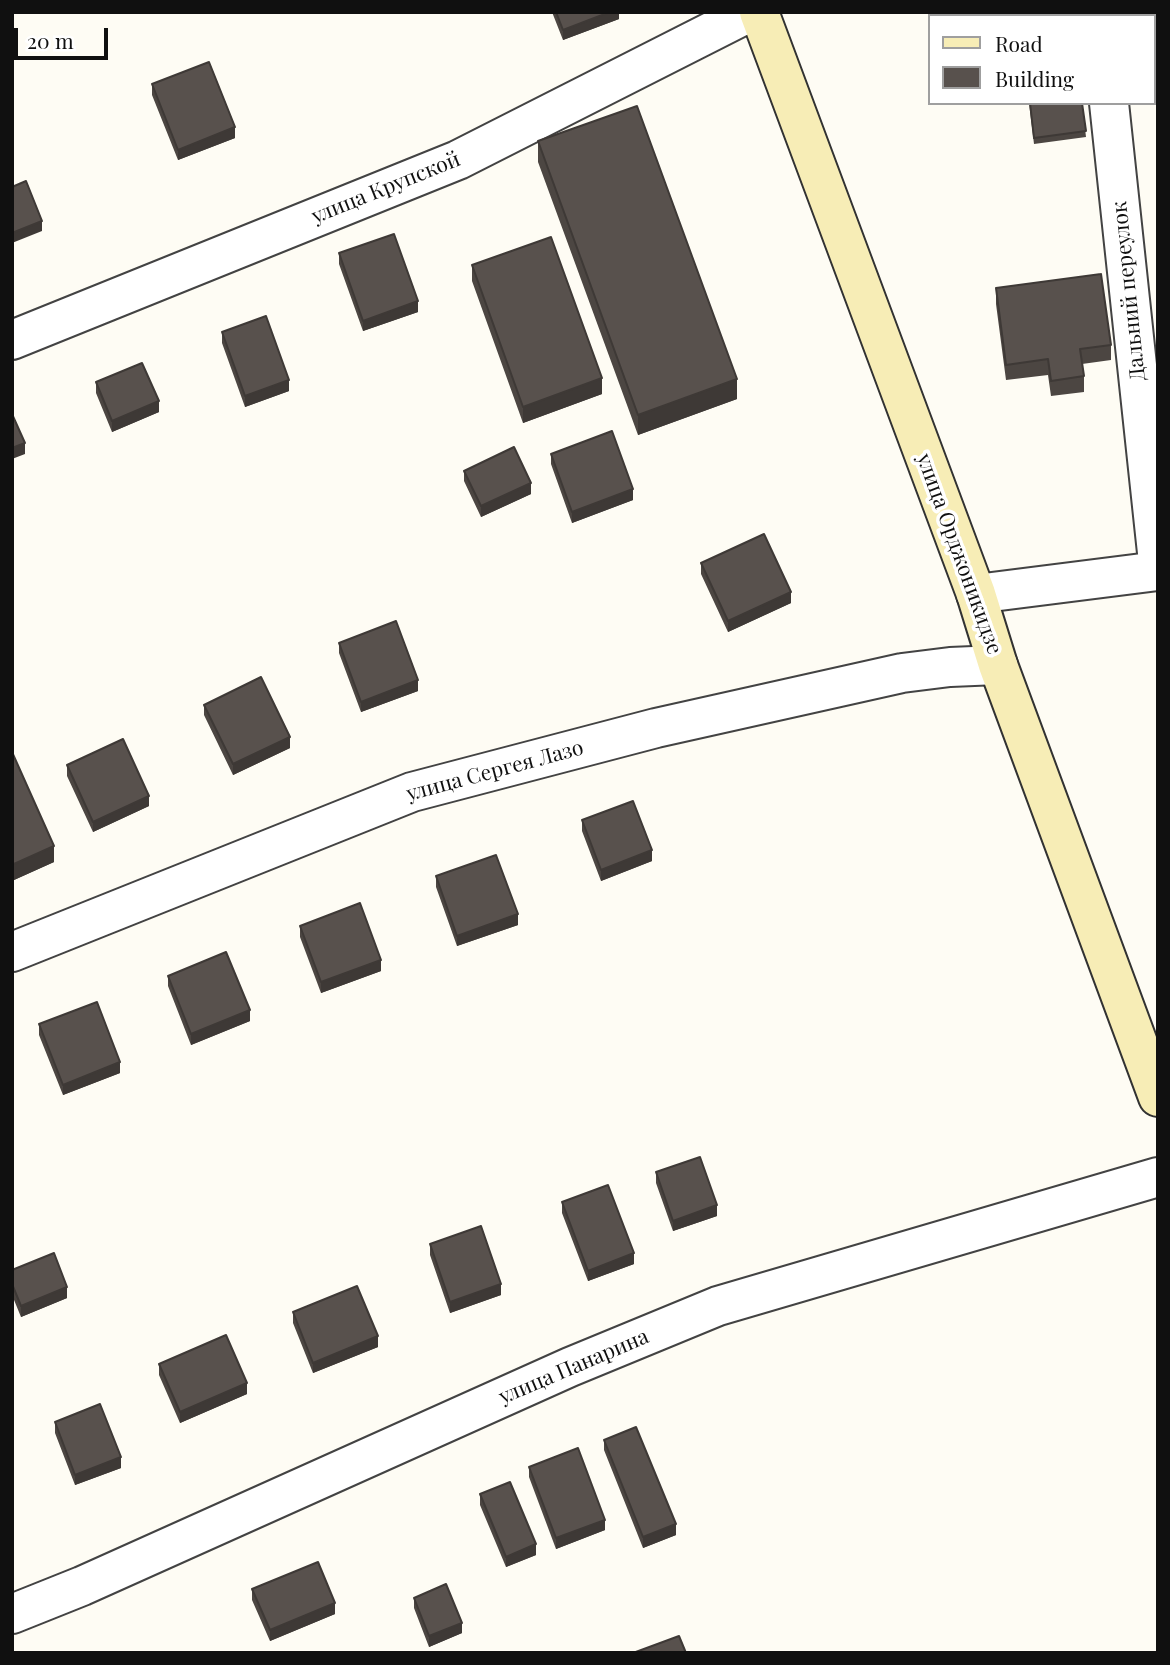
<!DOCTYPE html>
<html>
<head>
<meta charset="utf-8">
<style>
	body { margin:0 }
	#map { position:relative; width:1170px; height:1665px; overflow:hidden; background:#fefcf4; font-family:"Playfair Display",serif }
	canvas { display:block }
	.frame { position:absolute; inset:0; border:14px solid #101010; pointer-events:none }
	.legend { position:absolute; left:928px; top:14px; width:228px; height:91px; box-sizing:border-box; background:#fff; border:2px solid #9f9f9f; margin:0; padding:9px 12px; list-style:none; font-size:21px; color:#101010 }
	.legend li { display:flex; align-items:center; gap:14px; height:35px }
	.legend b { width:35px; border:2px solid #9f9f9f }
	.scale { position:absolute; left:14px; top:28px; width:94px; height:32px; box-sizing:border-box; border:4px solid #101010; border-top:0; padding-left:9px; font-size:21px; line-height:24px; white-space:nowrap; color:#101010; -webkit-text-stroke:5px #fff; paint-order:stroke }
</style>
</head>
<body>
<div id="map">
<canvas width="1170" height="1665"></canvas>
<div class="frame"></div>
<ul class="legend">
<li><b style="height:9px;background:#f7edb6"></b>Road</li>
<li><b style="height:19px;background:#58514d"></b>Building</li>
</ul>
<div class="scale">20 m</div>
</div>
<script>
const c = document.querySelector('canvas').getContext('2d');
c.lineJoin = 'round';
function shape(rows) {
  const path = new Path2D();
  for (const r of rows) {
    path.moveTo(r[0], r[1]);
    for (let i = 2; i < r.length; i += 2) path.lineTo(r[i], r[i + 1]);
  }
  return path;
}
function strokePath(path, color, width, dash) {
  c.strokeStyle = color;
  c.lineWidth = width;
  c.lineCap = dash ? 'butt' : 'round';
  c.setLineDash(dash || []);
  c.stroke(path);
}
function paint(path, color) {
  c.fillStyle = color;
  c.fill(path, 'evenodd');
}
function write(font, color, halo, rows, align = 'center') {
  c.font = font + ' "Playfair Display",serif';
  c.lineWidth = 7;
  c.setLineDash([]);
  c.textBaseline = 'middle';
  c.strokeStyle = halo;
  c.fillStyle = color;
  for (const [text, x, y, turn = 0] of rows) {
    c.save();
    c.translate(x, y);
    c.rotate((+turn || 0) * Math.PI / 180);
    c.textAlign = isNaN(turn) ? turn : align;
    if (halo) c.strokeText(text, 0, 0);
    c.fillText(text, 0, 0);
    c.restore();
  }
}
const street = shape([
	[1100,12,1100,16],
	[1154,41,1158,41],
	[1109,103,1158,562],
	[12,340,458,160,750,12],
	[976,594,1158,571],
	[12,952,412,792,656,728,902,673,950,667,998,665],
	[12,1614,82,1586,570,1367,718,1306,1158,1177]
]);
const secondary = shape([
	[759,12,976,594,998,665,1158,1097]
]);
strokePath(street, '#434343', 42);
strokePath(secondary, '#323232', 42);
strokePath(street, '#fff', 38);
strokePath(secondary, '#f7edb6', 38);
paint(shape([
	[552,12,619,12,619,19,563,40],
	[152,84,235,138,178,160,152,95],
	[1029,103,1082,103,1086,137,1034,144],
	[538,141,737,399,638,435,538,162],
	[339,253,418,312,363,331,339,264],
	[472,265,602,394,523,423,472,281],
	[996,288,1111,345,1111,360,1082,364,1084,376,1084,392,1051,396,1048,375,1006,380,996,304],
	[222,332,289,391,245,407,222,343],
	[96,382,159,412,112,432,96,393],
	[551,454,633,500,572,523,551,464],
	[464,471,531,494,481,517,464,481],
	[701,563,791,603,728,632,701,574],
	[339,643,418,691,361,712,339,653],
	[204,705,290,748,233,775,204,715],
	[12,752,54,862,14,880,12,877],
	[67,765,149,806,93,832,67,776],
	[582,820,652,861,601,881,582,831],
	[436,876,518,925,457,946,436,887],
	[300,926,381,971,321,993,300,937],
	[168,976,250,1021,191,1045,168,986],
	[39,1024,120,1073,63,1095,39,1035],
	[656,1172,717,1216,673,1231,656,1183],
	[562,1202,634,1264,588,1281,562,1213],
	[430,1244,501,1295,450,1313,430,1255],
	[12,1270,67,1298,21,1317,12,1295],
	[293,1312,378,1347,313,1373,293,1323],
	[159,1364,247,1394,180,1423,159,1375],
	[55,1422,121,1468,75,1485,55,1433],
	[604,1440,676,1535,643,1548,604,1450],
	[529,1467,605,1530,556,1549,529,1477],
	[480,1494,536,1555,506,1567,480,1505],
	[252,1589,335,1614,270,1641,252,1600],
	[414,1598,462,1633,429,1647,414,1608]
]), '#4c4642');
paint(shape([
	[610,12,619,12,619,19,563,40,563,30],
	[235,127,235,138,178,160,178,150],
	[42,221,42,231,12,243,12,233],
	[418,301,418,312,363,331,363,321],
	[602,378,602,394,523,423,523,407],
	[737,379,737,399,638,435,638,415],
	[289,380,289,391,245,407,245,396],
	[159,401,159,412,112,432,112,421],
	[25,443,25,454,12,459,12,448],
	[531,483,531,494,481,517,481,506],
	[633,489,633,500,572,523,572,512],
	[791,592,791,603,728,632,728,621],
	[418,680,418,691,361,712,361,702],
	[290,737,290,748,233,775,233,764],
	[149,796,149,806,93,832,93,822],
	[54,846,54,862,14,880,14,864],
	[652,850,652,861,601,881,601,870],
	[518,914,518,925,457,946,457,936],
	[381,960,381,971,321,993,321,982],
	[250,1010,250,1021,191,1045,191,1034],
	[120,1062,120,1073,63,1095,63,1085],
	[717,1205,717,1216,673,1231,673,1221],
	[634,1253,634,1264,588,1281,588,1271],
	[501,1284,501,1295,450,1313,450,1302],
	[67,1287,67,1298,21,1317,21,1306],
	[378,1336,378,1347,313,1373,313,1363],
	[247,1383,247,1394,180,1423,180,1412],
	[121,1457,121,1468,75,1485,75,1475],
	[605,1520,605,1530,556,1549,556,1538],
	[676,1524,676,1535,643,1548,643,1537],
	[536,1544,536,1555,506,1567,506,1557],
	[335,1603,335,1614,270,1641,270,1630],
	[462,1623,462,1633,429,1647,429,1636]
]), '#3e3936');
const building = shape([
	[556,12,610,12,563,30,556,12],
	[209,62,235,127,178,150,152,84,209,62],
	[1030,103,1082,103,1086,131,1034,138,1030,103],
	[637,106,737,379,638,415,538,141,637,106],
	[26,181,42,221,12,233,12,187,26,181],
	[394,234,418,301,363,321,339,253,394,234],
	[551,237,602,378,523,407,472,265,551,237],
	[1101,274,1111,345,1080,349,1084,376,1051,381,1048,359,1006,365,996,288,1101,274],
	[266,316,289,380,245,396,222,332,266,316],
	[142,363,159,401,112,421,96,382,142,363],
	[12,414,25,443,12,448,12,414],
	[612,431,633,489,572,512,551,454,612,431],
	[514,447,531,483,481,506,464,471,514,447],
	[764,534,791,592,728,621,701,563,764,534],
	[396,621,418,680,361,702,339,643,396,621],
	[261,677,290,737,233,764,204,705,261,677],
	[123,739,149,796,93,822,67,765,123,739],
	[12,752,54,846,14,864,12,861,12,752],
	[633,801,652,850,601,870,582,820,633,801],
	[496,855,518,914,457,936,436,876,496,855],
	[360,903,381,960,321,982,300,926,360,903],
	[226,952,250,1010,191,1034,168,976,226,952],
	[97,1002,120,1062,63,1085,39,1024,97,1002],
	[700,1157,717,1205,673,1221,656,1172,700,1157],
	[608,1185,634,1253,588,1271,562,1202,608,1185],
	[481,1226,501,1284,450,1302,430,1244,481,1226],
	[54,1253,67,1287,21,1306,12,1284,12,1270,54,1253],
	[357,1286,378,1336,313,1363,293,1312,357,1286],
	[226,1335,247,1383,180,1412,159,1364,226,1335],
	[100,1404,121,1457,75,1475,55,1422,100,1404],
	[636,1427,676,1524,643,1537,604,1440,636,1427],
	[578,1448,605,1520,556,1538,529,1467,578,1448],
	[510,1482,536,1544,506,1557,480,1494,510,1482],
	[318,1562,335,1603,270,1630,252,1589,318,1562],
	[446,1584,462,1623,429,1636,414,1598,446,1584],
	[679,1636,686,1653,633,1653,679,1636]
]);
paint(building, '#58514d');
strokePath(building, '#3e3936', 2);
write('21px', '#101010', '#fff', [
	["улица Крупской",386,188,-22],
	["Дальний переулок",1129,291,-96],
	["улица Орджоникидзе",959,554,70],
	["улица Сергея Лазо",495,771,-15],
	["улица Панарина",574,1367,-23]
]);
</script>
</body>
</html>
